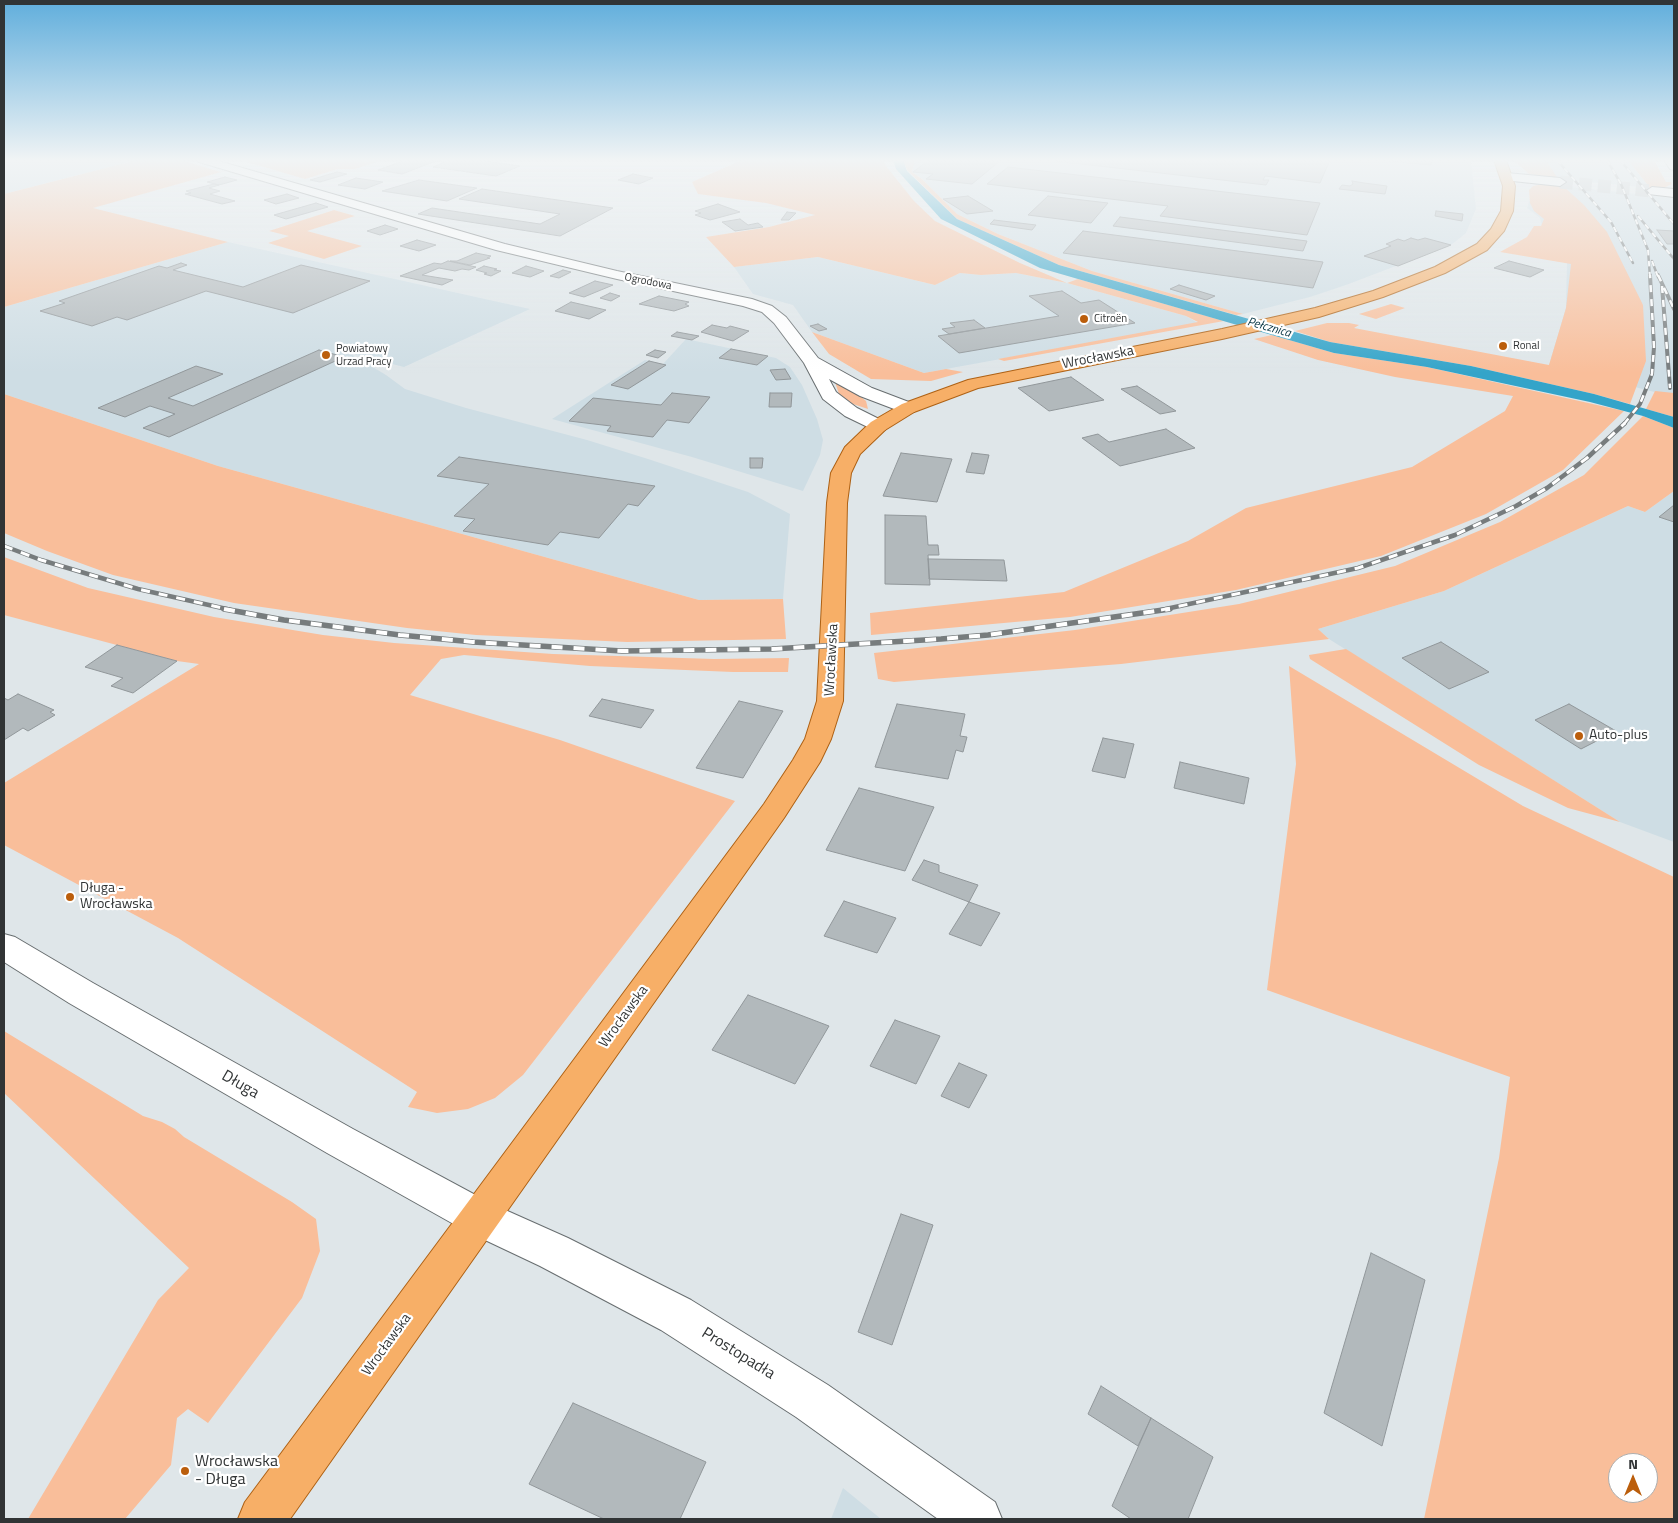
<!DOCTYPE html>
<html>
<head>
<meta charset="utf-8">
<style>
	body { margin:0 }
	#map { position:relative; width:1678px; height:1523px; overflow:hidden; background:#dfe6e9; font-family:"Titillium Web",sans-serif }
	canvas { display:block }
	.frame { position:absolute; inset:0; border:5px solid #313435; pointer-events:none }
	.north { position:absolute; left:1608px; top:1453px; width:50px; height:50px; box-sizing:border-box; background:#fff; border:1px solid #adaeae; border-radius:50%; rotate:0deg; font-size:14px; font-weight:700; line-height:20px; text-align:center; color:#313435 }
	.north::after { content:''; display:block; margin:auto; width:18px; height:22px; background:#bb5e0c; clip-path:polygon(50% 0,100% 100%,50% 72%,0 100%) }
</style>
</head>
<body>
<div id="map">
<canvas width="1678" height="1523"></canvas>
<div class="frame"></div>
<div class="north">N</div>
</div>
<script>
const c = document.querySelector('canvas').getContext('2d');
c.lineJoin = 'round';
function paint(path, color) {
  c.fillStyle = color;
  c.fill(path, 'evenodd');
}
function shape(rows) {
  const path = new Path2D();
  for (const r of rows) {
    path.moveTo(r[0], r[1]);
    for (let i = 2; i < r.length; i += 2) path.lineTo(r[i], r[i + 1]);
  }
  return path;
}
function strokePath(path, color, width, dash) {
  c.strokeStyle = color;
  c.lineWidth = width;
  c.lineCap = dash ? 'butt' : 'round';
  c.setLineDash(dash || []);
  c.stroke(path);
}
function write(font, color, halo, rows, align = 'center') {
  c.font = font + ' "Titillium Web",sans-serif';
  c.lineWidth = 4.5;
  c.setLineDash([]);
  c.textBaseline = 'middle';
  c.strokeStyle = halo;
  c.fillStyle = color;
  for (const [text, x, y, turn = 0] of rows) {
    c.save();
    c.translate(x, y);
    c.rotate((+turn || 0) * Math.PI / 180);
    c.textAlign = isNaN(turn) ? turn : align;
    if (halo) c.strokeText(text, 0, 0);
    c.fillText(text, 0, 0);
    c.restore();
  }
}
paint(shape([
	[4,160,137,160,4,194],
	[915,160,1471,160,1476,209,1466,233,1451,245,1346,285,1310,297,1243,314,1092,271,998,234,957,214,922,179,912,172],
	[1546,160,1628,160,1650,188,1557,179],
	[1562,186,1674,198,1674,397,1549,365,1566,308,1567,260,1545,238,1540,218,1527,208,1534,189],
	[228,242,530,309,404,367,349,353,386,375,405,389,466,408,587,440,648,459,748,492,790,514,783,599,699,600,218,466,4,394,4,307],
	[818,257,935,285,960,273,981,275,1016,273,1067,283,1186,316,1198,323,924,373,812,332,793,305,753,294,734,267],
	[686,339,776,358,790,367,802,385,817,419,823,440,820,455,803,491,692,457,552,419,645,360,663,364],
	[1674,491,1674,842,1620,822,1329,639,1318,629,1444,591,1628,506,1645,512],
	[843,1488,881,1519,831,1519]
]), '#cedde4');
paint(shape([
	[137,160,180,160,221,172,93,208,228,242,4,307,4,194],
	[240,160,382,160,355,169,338,169,305,179],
	[742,160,883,160,886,166,914,201,935,221,1020,263,1067,283,1078,279,1224,321,1004,361,998,359,1198,322,1186,316,1067,283,1016,273,981,275,960,273,935,285,818,257,734,267,706,237,769,227,815,215,766,203,698,194,692,182],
	[903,160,915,160,912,172,922,179,957,214,998,234,1092,271,1243,314,1236,315,1059,265,957,219,907,170],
	[1513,160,1546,160,1558,179,1529,174],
	[1628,160,1654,160,1666,182,1671,182,1672,184,1664,188,1650,188],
	[1538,185,1562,185,1584,205,1607,232,1643,305,1646,361,1630,404,1594,394,1471,366,1330,342,1295,331,1327,323,1349,323,1359,325,1354,328,1549,365,1566,308,1571,264,1500,252,1527,237,1534,226,1541,226,1544,219,1534,211,1530,203,1529,190,1533,186],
	[334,210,355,216,307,231,362,246,324,259,268,243,289,236,269,231],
	[1391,304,1405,308,1376,319,1359,314],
	[812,332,924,373,946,369,963,372,931,381,871,379,829,354],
	[1272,335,1334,353,1427,367,1624,411,1563,470,1486,514,1381,556,1236,590,1070,617,871,635,870,613,1064,592,1188,541,1246,508,1412,467,1505,411,1513,396,1395,377,1318,360,1254,339],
	[835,382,854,391,866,401,868,409,853,404,839,394],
	[1655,391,1674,393,1674,417,1646,409],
	[4,394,218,466,699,600,783,599,786,639,627,642,476,635,407,628,234,603,113,575,47,551,4,533],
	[1643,416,1674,428,1674,491,1645,512,1628,506,1444,591,1318,629,1329,639,1121,664,894,682,878,679,874,653,1075,630,1239,604,1395,566,1500,522,1584,475],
	[4,557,88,588,214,617,323,635,394,643,553,654,714,659,789,658,788,672,733,672,590,666,464,655,441,659,410,695,560,740,735,801,523,1075,495,1098,468,1109,437,1113,408,1107,417,1092,178,938,4,845,4,783,199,664,177,661,4,615],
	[1346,649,1620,822,1568,808,1479,765,1310,659,1309,655],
	[1289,666,1523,806,1674,877,1674,1519,1424,1519,1499,1158,1510,1077,1267,990,1296,764],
	[1618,1463,1648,1463,1648,1493,1618,1493],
	[4,1031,143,1116,162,1122,175,1129,184,1137,292,1202,316,1219,320,1251,302,1298,208,1423,188,1409,177,1418,171,1465,125,1519,28,1519,158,1300,189,1268,4,1093]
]), '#f9be9a');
paint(shape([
	[893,160,903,160,907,171,957,219,1059,265,1330,342,1471,366,1594,394,1674,417,1674,428,1643,416,1590,402,1427,367,1334,353,1040,268,941,219,896,169]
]), '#34a4c9');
const building = shape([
	[406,160,477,160,520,166,496,176,433,167,445,162,436,161,402,174,378,170,406,160],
	[929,160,1001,160,972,184,926,179,933,174,913,172,929,160],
	[1046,160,1330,160,1320,183,1265,176,1263,180,1269,180,1266,185,1046,160],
	[1379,160,1432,160,1431,165,1379,160],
	[1008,167,1320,203,1307,235,1160,216,1168,206,987,184,1008,167],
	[337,172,347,174,320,182,310,180,337,172],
	[633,174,653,178,639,184,618,180,633,174],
	[225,177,237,180,219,185,207,182,225,177],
	[356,178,383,182,365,189,338,185,356,178],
	[419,180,477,188,447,201,382,191,419,180],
	[1352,181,1364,183,1387,186,1385,194,1339,189,1342,185,1350,186,1353,184,1352,181],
	[214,184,219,185,209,188,220,191,210,194,235,201,222,204,185,194,191,193,186,191,214,184],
	[482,189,613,208,560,236,418,214,432,208,540,224,560,214,459,199,482,189],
	[287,194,299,198,276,204,264,200,287,194],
	[968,196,993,211,967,214,943,199,968,196],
	[1048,196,1108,203,1091,223,1028,215,1048,196],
	[316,203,328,207,286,219,274,215,316,203],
	[718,204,740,212,710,220,695,215,701,213,695,211,718,204],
	[1436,211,1463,214,1462,221,1435,216,1436,211],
	[787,212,796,213,789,220,781,220,787,212],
	[1120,217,1307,241,1303,251,1113,226,1120,217],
	[740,219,748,225,758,223,763,227,735,231,722,222,740,219],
	[994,220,1036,225,1032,230,990,224,994,220],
	[385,225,398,229,380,235,367,231,385,225],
	[1657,230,1674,231,1674,244,1667,244,1657,230],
	[1083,231,1323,262,1313,288,1063,253,1083,231],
	[1411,238,1418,240,1425,238,1451,245,1398,266,1364,256,1391,246,1386,244,1398,239,1404,241,1411,238],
	[417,240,436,245,419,251,400,246,417,240],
	[476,253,491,256,487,258,490,258,470,265,450,261,457,261,476,253],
	[448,261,476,267,469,270,462,269,455,271,439,268,422,275,453,280,442,285,400,276,434,263,441,264,448,261],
	[1509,261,1544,270,1530,277,1494,268,1509,261],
	[181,263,187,265,173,270,243,287,301,265,370,281,293,313,206,291,127,320,117,317,92,326,40,311,65,303,59,301,159,266,167,268,181,263],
	[484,266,497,269,494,270,501,271,491,276,484,274,487,273,476,270,484,266],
	[526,266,544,271,530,277,512,273,526,266],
	[563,270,571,272,559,278,550,276,563,270],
	[595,281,613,285,584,297,569,293,595,281],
	[1179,285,1215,296,1206,300,1170,289,1179,285],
	[1062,291,1081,303,1099,300,1135,323,959,353,938,336,1059,316,1029,296,1062,291],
	[610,293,620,296,611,301,600,298,610,293],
	[659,296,689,302,685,304,689,306,674,311,639,304,659,296],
	[571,302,606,310,589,319,555,311,571,302],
	[974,320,985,328,949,334,942,329,955,327,950,323,974,320],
	[818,324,827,329,819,331,810,326,818,324],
	[712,325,727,328,730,326,749,331,733,341,701,332,712,325],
	[677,332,699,336,692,340,671,336,677,332],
	[731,349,768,356,757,365,719,358,731,349],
	[319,350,344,357,169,437,143,428,175,414,150,406,125,417,98,408,196,366,223,374,168,398,193,406,319,350],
	[655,350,666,352,658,358,646,355,655,350],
	[649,361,666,365,628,389,611,385,649,361],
	[785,369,791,379,776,380,770,370,785,369],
	[1071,377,1104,400,1049,411,1018,388,1071,377],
	[1137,386,1176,411,1160,414,1121,389,1137,386],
	[672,393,710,397,689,423,667,420,653,437,607,431,611,426,569,421,593,398,661,405,672,393],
	[770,393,792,393,791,407,769,407,770,393],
	[1166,429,1195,448,1120,466,1082,438,1098,434,1109,442,1166,429],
	[901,453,952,459,937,502,883,496,901,453],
	[972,453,989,455,984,474,966,472,972,453],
	[459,457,655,486,638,506,628,504,599,538,560,532,548,545,463,531,475,519,454,516,489,484,437,476,459,457],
	[750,458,763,458,762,468,750,468,750,458],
	[1674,505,1674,522,1659,517,1674,505],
	[885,515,926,516,928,545,938,545,939,555,928,555,930,585,885,584,885,515],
	[928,559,1004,560,1007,581,929,579,928,559],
	[1441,642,1489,672,1449,689,1402,658,1441,642],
	[117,645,177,661,133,693,111,686,123,678,85,667,117,645],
	[18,694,54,710,50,712,55,715,28,731,23,728,4,740,4,698,8,700,18,694],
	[602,699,654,710,641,728,589,716,602,699],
	[739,701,783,711,743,778,696,768,739,701],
	[897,704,965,714,960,736,967,737,963,752,956,750,948,779,875,767,897,704],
	[1569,704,1616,731,1581,749,1535,720,1569,704],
	[1103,738,1134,744,1125,778,1092,771,1103,738],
	[1180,762,1249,778,1244,804,1174,788,1180,762],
	[859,788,934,807,905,871,826,850,859,788],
	[924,860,939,865,939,872,978,885,969,902,912,880,924,860],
	[844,901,896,918,877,953,824,936,844,901],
	[969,902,1000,913,981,946,949,934,969,902],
	[748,995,829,1026,795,1084,712,1050,748,995],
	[895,1020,940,1036,916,1084,870,1066,895,1020],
	[959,1063,987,1075,969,1108,941,1096,959,1063],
	[901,1214,933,1225,892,1345,858,1332,901,1214],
	[1371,1253,1425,1280,1382,1446,1324,1413,1371,1253],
	[1101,1386,1151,1418,1138,1446,1088,1414,1101,1386],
	[573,1403,706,1462,680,1519,604,1519,529,1484,573,1403],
	[1151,1418,1213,1457,1188,1519,1131,1519,1112,1506,1151,1418]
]);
paint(building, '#b2b9bc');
strokePath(building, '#91979a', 1);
strokePath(shape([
	[1560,182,1652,191]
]), '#bcc2c5', 13, [13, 6]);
const minor = shape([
	[197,160,215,160,505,244,617,271,752,299,772,306,786,317,818,358,872,388,914,404,917,408,914,412,908,413,902,412,860,396,829,379,836,392,857,408,885,422,887,426,885,430,878,432,845,416,823,399,804,363,774,323,762,312,743,306,617,279,496,250,199,162,197,160],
	[1664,160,1674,160,1674,170,1670,169,1664,160],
	[1507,173,1560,178,1566,182,1560,186,1503,180,1501,177,1503,174,1507,173],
	[1652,187,1674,189,1674,197,1648,194,1646,191,1652,187],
	[4,934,15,937,93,983,353,1129,494,1205,568,1238,691,1300,828,1385,995,1502,1002,1519,938,1519,796,1417,661,1330,540,1266,466,1231,327,1153,69,1003,4,962,4,934]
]);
const major = shape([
	[1494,160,1506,160,1515,186,1513,211,1504,231,1487,250,1445,273,1383,297,1319,317,1222,339,978,388,914,412,885,430,860,454,851,473,847,503,843,701,831,739,820,762,784,818,290,1519,238,1519,245,1502,764,804,793,760,805,739,817,701,827,503,831,473,845,447,871,422,902,404,968,380,1222,329,1315,308,1373,291,1435,267,1477,244,1491,229,1501,211,1503,186,1494,160]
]);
strokePath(minor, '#686e70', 2);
strokePath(major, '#ae6114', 2);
paint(minor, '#fff');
paint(major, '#f7af67');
const railFar3 = shape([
	[1557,160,1611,222,1633,263],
	[1607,160,1621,184,1648,250,1650,277],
	[1620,160,1674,224],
	[1638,216,1674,259],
	[1652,261,1658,277]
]);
const railFar2 = shape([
	[1658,275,1674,309],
	[1662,286,1670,388],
	[1624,424,1640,404,1652,374,1654,347,1650,275]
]);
const railFar1 = shape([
	[4,546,41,560,138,589,231,610],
	[1161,610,1358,568,1455,535,1516,506,1547,488,1587,458,1625,423]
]);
const rail = shape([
	[224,609,284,620,400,635,473,642,622,651,772,649,941,639,988,635,1170,609]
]);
strokePath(railFar3, '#777c7d', 2.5);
strokePath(railFar2, '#777c7d', 4);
strokePath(railFar1, '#777c7d', 4.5);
strokePath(rail, '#777c7d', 5.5);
strokePath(railFar3, '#fff', 2, [5.5]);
strokePath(railFar2, '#fff', 2.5, [7]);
strokePath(railFar1, '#fff', 3, [9]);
strokePath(rail, '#fff', 4, [11]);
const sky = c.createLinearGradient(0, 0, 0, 373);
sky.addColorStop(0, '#60aedc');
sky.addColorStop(0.43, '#f1f4f5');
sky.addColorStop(1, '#f1f4f500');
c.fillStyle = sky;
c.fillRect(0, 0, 1678, 373);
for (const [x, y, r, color] of [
	[1084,319,5,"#bb5e0c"],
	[1503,346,5,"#bb5e0c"],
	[326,355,5,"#bb5e0c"],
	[1579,736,5,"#bb5e0c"],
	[70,897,5,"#bb5e0c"],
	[185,1471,5,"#bb5e0c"]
]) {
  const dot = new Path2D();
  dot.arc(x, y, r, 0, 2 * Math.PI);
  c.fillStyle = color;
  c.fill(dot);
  strokePath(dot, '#fff', 2);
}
write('11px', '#313435', '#fff', [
	["Ogrodowa",648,282,11]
]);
write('11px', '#313435', '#fff', [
	["Citroën",1094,319],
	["Ronal",1513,346],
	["Powiatowy",336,349],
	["Urzad Pracy",336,362]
], 'left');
write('italic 12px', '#00303f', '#fff', [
	["Pełcznica",1269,328,16]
]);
write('14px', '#313435', '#fff', [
	["Wrocławska",1098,358,-11],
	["Wrocławska",832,660,-87],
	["Wrocławska",624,1017,-54],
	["Wrocławska",387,1345,-54]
]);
write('14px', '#313435', '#fff', [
	["Auto-plus",1589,736],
	["Długa -",80,889],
	["Wrocławska",80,905]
], 'left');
write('16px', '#313435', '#fff', [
	["Długa",240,1085,30],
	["Prostopadła",738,1354,32]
]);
write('16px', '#313435', '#fff', [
	["Wrocławska",195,1462],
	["- Długa",195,1480]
], 'left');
</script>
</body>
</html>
